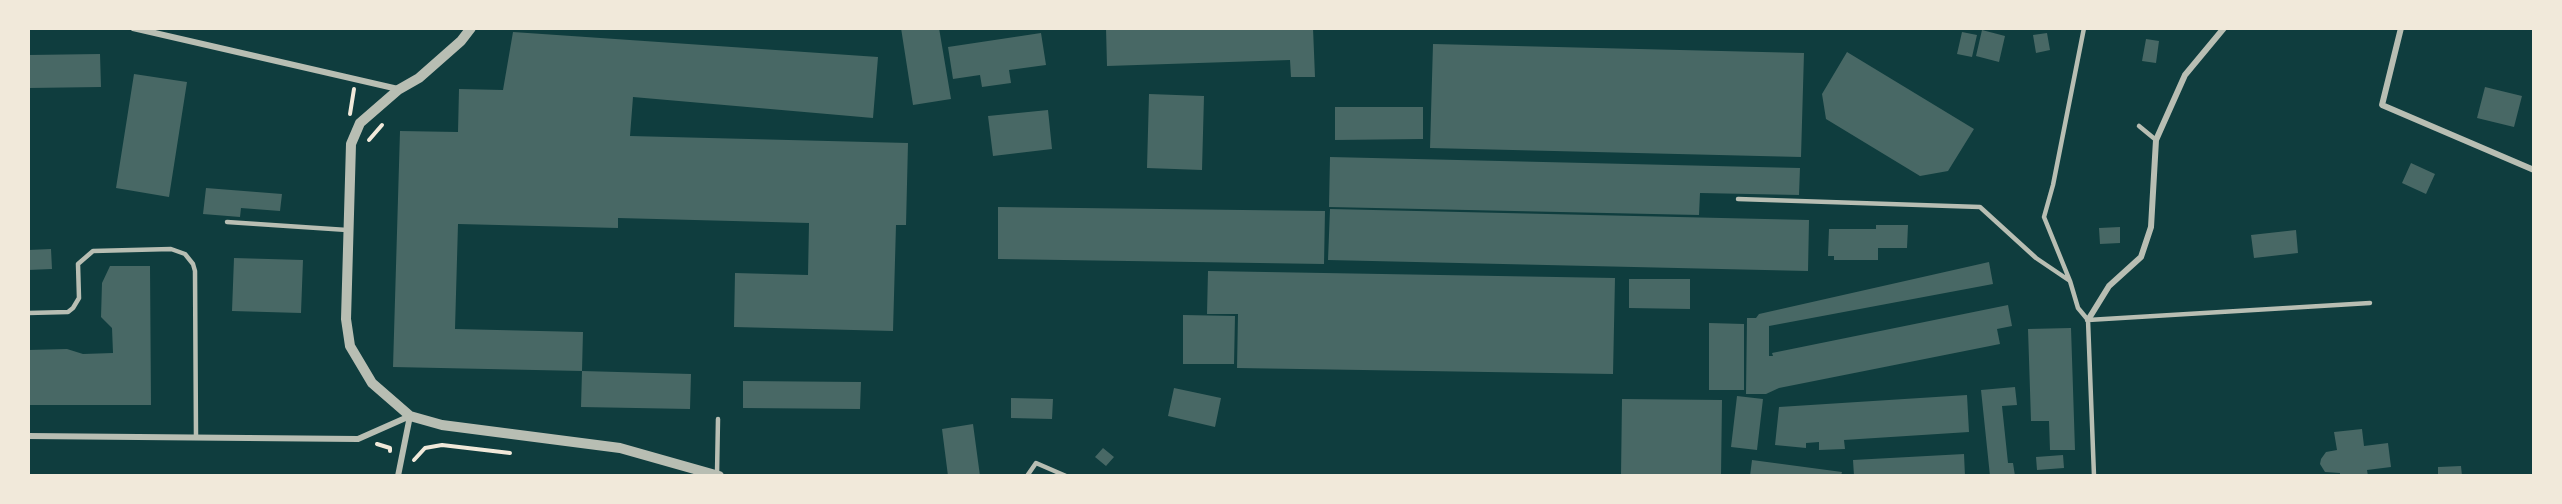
<!DOCTYPE html>
<html>
<head>
<meta charset="utf-8">
<style>
	body { margin:0 }
	#map { position:relative; width:2562px; height:504px; overflow:hidden; background:#0f3d3e; font-family:"Exo 2",sans-serif }
	canvas { display:block }
	.frame { position:absolute; inset:0; border:30px solid #f1e9da; pointer-events:none }
</style>
</head>
<body>
<div id="map">
<canvas width="2562" height="504"></canvas>
<div class="frame"></div>
</div>
<script>
const c = document.querySelector('canvas').getContext('2d');
c.lineJoin = 'round';
function paint(path, color) {
  c.fillStyle = color;
  c.fill(path, 'evenodd');
}
function shape(rows) {
  const path = new Path2D();
  for (const r of rows) {
    path.moveTo(r[0], r[1]);
    for (let i = 2; i < r.length; i += 2) path.lineTo(r[i], r[i + 1]);
  }
  return path;
}
function strokePath(path, color, width, dash) {
  c.strokeStyle = color;
  c.lineWidth = width;
  c.lineCap = dash ? 'butt' : 'round';
  c.setLineDash(dash || []);
  c.stroke(path);
}
paint(shape([
	[901,28,939,28,951,99,913,105],
	[1106,28,1313,28,1315,77,1291,77,1290,60,1107,66],
	[1982,30,2005,36,1999,62,1976,56],
	[513,32,878,57,873,118,633,97,630,136,908,143,906,225,896,225,893,331,734,327,735,273,808,275,809,223,618,218,618,228,458,224,455,329,583,332,582,371,393,367,400,131,458,132,459,89,503,90],
	[1962,32,1977,35,1972,57,1957,54],
	[1041,33,1046,65,1009,70,1011,83,982,87,980,75,953,79,948,47],
	[2047,33,2050,50,2036,53,2033,35],
	[2146,39,2159,41,2156,63,2142,61],
	[1433,44,1804,53,1801,157,1430,148],
	[1847,52,1974,129,1948,171,1920,176,1826,119,1822,94],
	[100,54,101,87,28,88,28,55],
	[134,74,187,82,169,197,116,188],
	[2485,87,2522,96,2514,127,2477,118],
	[1149,94,1204,96,1202,170,1147,168],
	[1335,107,1423,107,1423,139,1335,140],
	[1048,110,1052,149,993,156,988,116],
	[1330,157,1800,168,1799,195,1700,193,1699,215,1329,207],
	[2411,163,2435,174,2426,194,2402,183],
	[206,188,282,194,280,211,241,208,240,217,203,214],
	[998,207,1325,211,1324,264,998,259],
	[1330,209,1809,220,1808,271,1328,260],
	[1876,225,1908,225,1907,248,1878,248,1878,260,1834,260,1834,256,1828,256,1829,229,1876,229],
	[2120,227,2120,243,2100,244,2099,228],
	[2296,230,2298,253,2254,258,2251,235],
	[51,249,52,269,28,270,28,250],
	[234,258,303,260,301,313,232,311],
	[1989,262,1993,284,1769,326,1769,356,1773,356,1772,353,2008,305,2012,326,1997,329,2000,344,1779,388,1766,394,1746,394,1747,318,1756,318,1759,314],
	[110,266,150,266,151,405,28,405,28,350,67,349,83,354,113,353,112,328,101,317,102,283],
	[1208,271,1615,278,1613,374,1237,368,1238,314,1207,314],
	[1629,279,1690,279,1690,309,1629,308],
	[1183,315,1235,316,1234,364,1183,364],
	[1709,323,1744,324,1744,390,1709,390],
	[2071,328,2075,450,2050,450,2049,421,2031,421,2028,329],
	[582,371,691,374,690,409,581,407],
	[743,381,861,382,860,409,743,408],
	[2015,387,2017,405,2002,406,2008,463,2013,463,2015,476,1990,476,1981,390],
	[1174,388,1221,398,1215,427,1168,416],
	[1967,395,1969,432,1844,440,1845,449,1819,450,1819,442,1806,443,1806,448,1775,445,1779,407],
	[1737,396,1763,399,1757,450,1731,447],
	[1011,398,1053,399,1052,419,1011,418],
	[1622,399,1722,400,1721,476,1621,476],
	[973,424,980,476,948,476,942,429],
	[2362,429,2364,446,2388,443,2391,467,2367,470,2368,476,2340,476,2340,473,2325,472,2320,464,2321,459,2326,452,2337,450,2334,432],
	[1103,448,1114,457,1106,466,1095,457],
	[1964,454,1965,476,1854,476,1853,460],
	[2063,455,2064,468,2037,470,2036,457],
	[1752,460,1842,472,1841,476,1750,476],
	[2461,466,2462,476,2438,476,2438,467]
]), '#486865');
strokePath(shape([
	[350,114,354,89],
	[369,140,382,125],
	[377,444,390,448,390,451],
	[414,460,425,448,442,445,510,453]
]), '#f1e9da', 4);
strokePath(shape([
	[2084,28,2053,185,2044,217,2070,281,2078,308,2088,320,2094,476],
	[2139,126,2156,140],
	[1738,199,1980,207,2036,258,2070,281],
	[227,222,347,230],
	[28,313,68,312,73,308,79,298,78,264,93,251,171,249,185,254,193,264,195,271,196,437],
	[2088,320,2370,303],
	[717,474,718,419],
	[1027,476,1036,463,1066,476]
]), '#b8beb3', 4.5);
strokePath(shape([
	[133,28,398,89],
	[2401,28,2382,105,2534,170],
	[2088,320,2109,286,2141,257,2151,227,2156,140,2185,75,2224,28],
	[28,436,358,439,410,416],
	[398,476,410,416]
]), '#b8beb3', 6);
strokePath(shape([
	[471,28,461,41,419,78,398,90,360,123,351,144,346,319,350,346,372,383,410,416,442,425,620,448,719,476]
]), '#b8beb3', 10);
</script>
</body>
</html>
